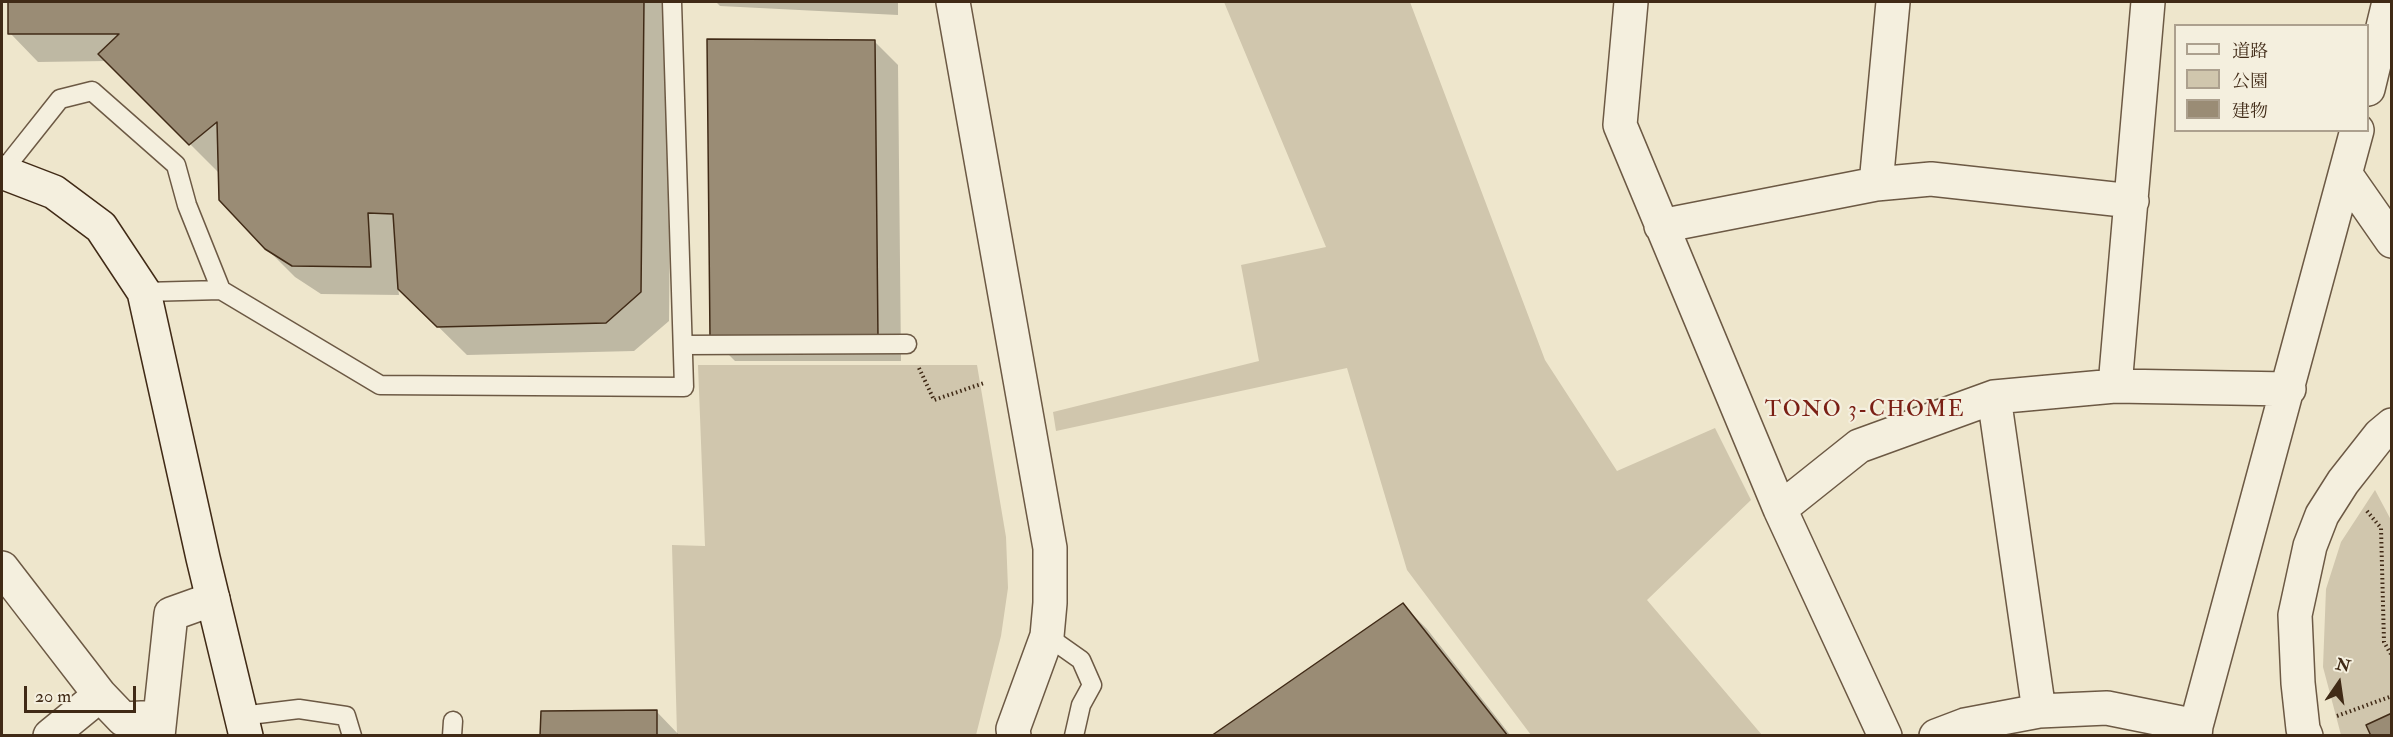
<!DOCTYPE html>
<html>
<head>
<meta charset="utf-8">
<style>
	body { margin:0 }
	#map { position:relative; width:2393px; height:737px; overflow:hidden; background:#eee6cc; font-family:"IM FELL Double Pica","Noto Serif JP",serif }
	canvas { display:block }
	.frame { position:absolute; inset:0; border:3px solid #402a16; pointer-events:none }
	.legend { position:absolute; left:2174px; top:24px; width:195px; height:108px; box-sizing:border-box; background:#f4efde; border:2px solid #aca08e; margin:0; padding:8px 10px; list-style:none; font-size:18px; color:#402a16 }
	.legend li { display:flex; align-items:center; gap:12px; height:30px }
	.legend b { width:30px; border:2px solid #aca08e }
	.north { position:absolute; left:2309px; top:653px; width:60px; height:60px; -webkit-text-stroke:4px #f4efde; paint-order:stroke; rotate:13deg; font-size:16px; font-weight:700; line-height:24px; text-align:center; color:#402a16 }
	.north::after { content:''; display:block; margin:auto; width:21px; height:27px; background:#402a16; clip-path:polygon(50% 0,100% 100%,50% 72%,0 100%) }
	.scale { position:absolute; left:24px; top:686px; width:112px; height:27px; box-sizing:border-box; border:3px solid #402a16; border-top:0; padding-left:8px; font-size:18px; line-height:21px; white-space:nowrap; color:#402a16; -webkit-text-stroke:4px #f4efde; paint-order:stroke }
</style>
</head>
<body>
<div id="map">
<canvas width="2393" height="737"></canvas>
<div class="frame"></div>
<ul class="legend">
<li><b style="height:8px;background:#f4efde"></b>道路</li>
<li><b style="height:16px;background:#d0c6ad"></b>公園</li>
<li><b style="height:16px;background:#9a8c75"></b>建物</li>
</ul>
<div class="north">N</div>
<div class="scale">20 m</div>
</div>
<script>
const c = document.querySelector('canvas').getContext('2d');
c.lineJoin = 'round';
function paint(path, color) {
  c.fillStyle = color;
  c.fill(path, 'evenodd');
}
function shape(rows) {
  const path = new Path2D();
  for (const r of rows) {
    path.moveTo(r[0], r[1]);
    for (let i = 2; i < r.length; i += 2) path.lineTo(r[i], r[i + 1]);
  }
  return path;
}
function strokePath(path, color, width, dash) {
  c.strokeStyle = color;
  c.lineWidth = width;
  c.lineCap = dash ? 'butt' : 'round';
  c.setLineDash(dash || []);
  c.stroke(path);
}
function write(font, color, halo, rows, align = 'center') {
  c.font = font + ' "IM FELL Double Pica",serif';
  c.lineWidth = 4.5;
  c.setLineDash([]);
  c.textBaseline = 'middle';
  c.strokeStyle = halo;
  c.fillStyle = color;
  for (const [text, x, y, turn = 0] of rows) {
    c.save();
    c.translate(x, y);
    c.rotate((+turn || 0) * Math.PI / 180);
    c.textAlign = isNaN(turn) ? turn : align;
    if (halo) c.strokeText(text, 0, 0);
    c.fillText(text, 0, 0);
    c.restore();
  }
}
paint(shape([
	[1224,2,1410,2,1545,360,1617,471,1715,428,1751,500,1647,600,1762,735,1531,735,1407,570,1347,368,1056,431,1053,412,1259,361,1241,265,1326,247],
	[698,365,977,365,1006,537,1008,588,1001,636,976,735,677,735,672,545,705,546],
	[2375,490,2391,520,2391,735,2341,735,2323,667,2326,589,2341,542]
]), '#d0c6ad');
paint(shape([
	[9,2,672,2,669,321,634,351,467,355,398,287,399,295,321,294,295,277,266,248,220,170,218,172,107,61,38,62,10,33],
	[716,2,898,2,898,15,720,6],
	[874,41,898,65,901,361,735,361,711,337],
	[1403,605,1427,629,1511,736,1214,736],
	[656,711,680,736,541,736]
]), '#0003');
const building = shape([
	[8,2,644,2,641,292,606,323,437,327,398,289,393,214,368,213,371,267,292,266,265,249,219,200,217,122,189,145,98,54,119,34,8,34,8,2],
	[707,39,875,40,878,338,710,338,707,39],
	[1403,603,1508,736,1211,736,1403,603],
	[657,710,657,736,540,736,541,711,657,710],
	[2392,713,2392,736,2371,736,2366,725,2392,713]
]);
paint(building, '#9a8c75');
strokePath(building, '#402a16', 1.5);
const lane = shape([
	[2,172,60,99,92,91,176,165,187,205,221,290,144,292],
	[221,290,380,385,684,387,672,2],
	[683,345,907,344],
	[1047,636,1081,660,1092,685,1081,705,1074,736],
	[241,716,299,709,346,716,352,736],
	[452,736,453,721]
]);
const street = shape([
	[953,2,1050,548,1050,603,1047,636,1013,729,1014,736],
	[1631,2,1620,125,1780,509,1885,736],
	[2368,89,2389,2],
	[2346,175,2392,241],
	[1876,184,1893,2],
	[1661,226,1876,184,1931,179,2132,201],
	[2115,386,2148,2],
	[1994,397,2039,711],
	[1780,509,1859,446,1994,397,2115,386,2289,389],
	[2,568,100,695],
	[50,736,100,695,123,719,160,717],
	[158,736,171,614,213,599],
	[1936,736,1965,725,2039,711,2107,708,2196,726],
	[2195,736,2196,726,2357,130],
	[2306,736,2303,729,2298,683,2295,615,2310,546,2322,515,2343,482,2380,435,2392,425]
]);
const secondary = shape([
	[2,172,54,192,101,227,144,292,203,558,246,736]
]);
strokePath(lane, '#6c5944', 21);
strokePath(street, '#6c5944', 36);
strokePath(secondary, '#402a16', 36);
strokePath(shape([
	[919,368,934,400,984,383],
	[2367,511,2381,528,2384,642,2392,656],
	[2337,716,2392,696]
]), '#402a16', 4, [1.5, 3]);
strokePath(lane, '#f4efde', 18);
strokePath(street, '#f4efde', 33);
strokePath(secondary, '#f4efde', 33);
c.letterSpacing = '1.5px';
write('22px', '#7a1f14', '#f4efde', [
	["TONO 3-CHOME",1865,411]
]);
c.letterSpacing = '0px';
</script>
</body>
</html>
